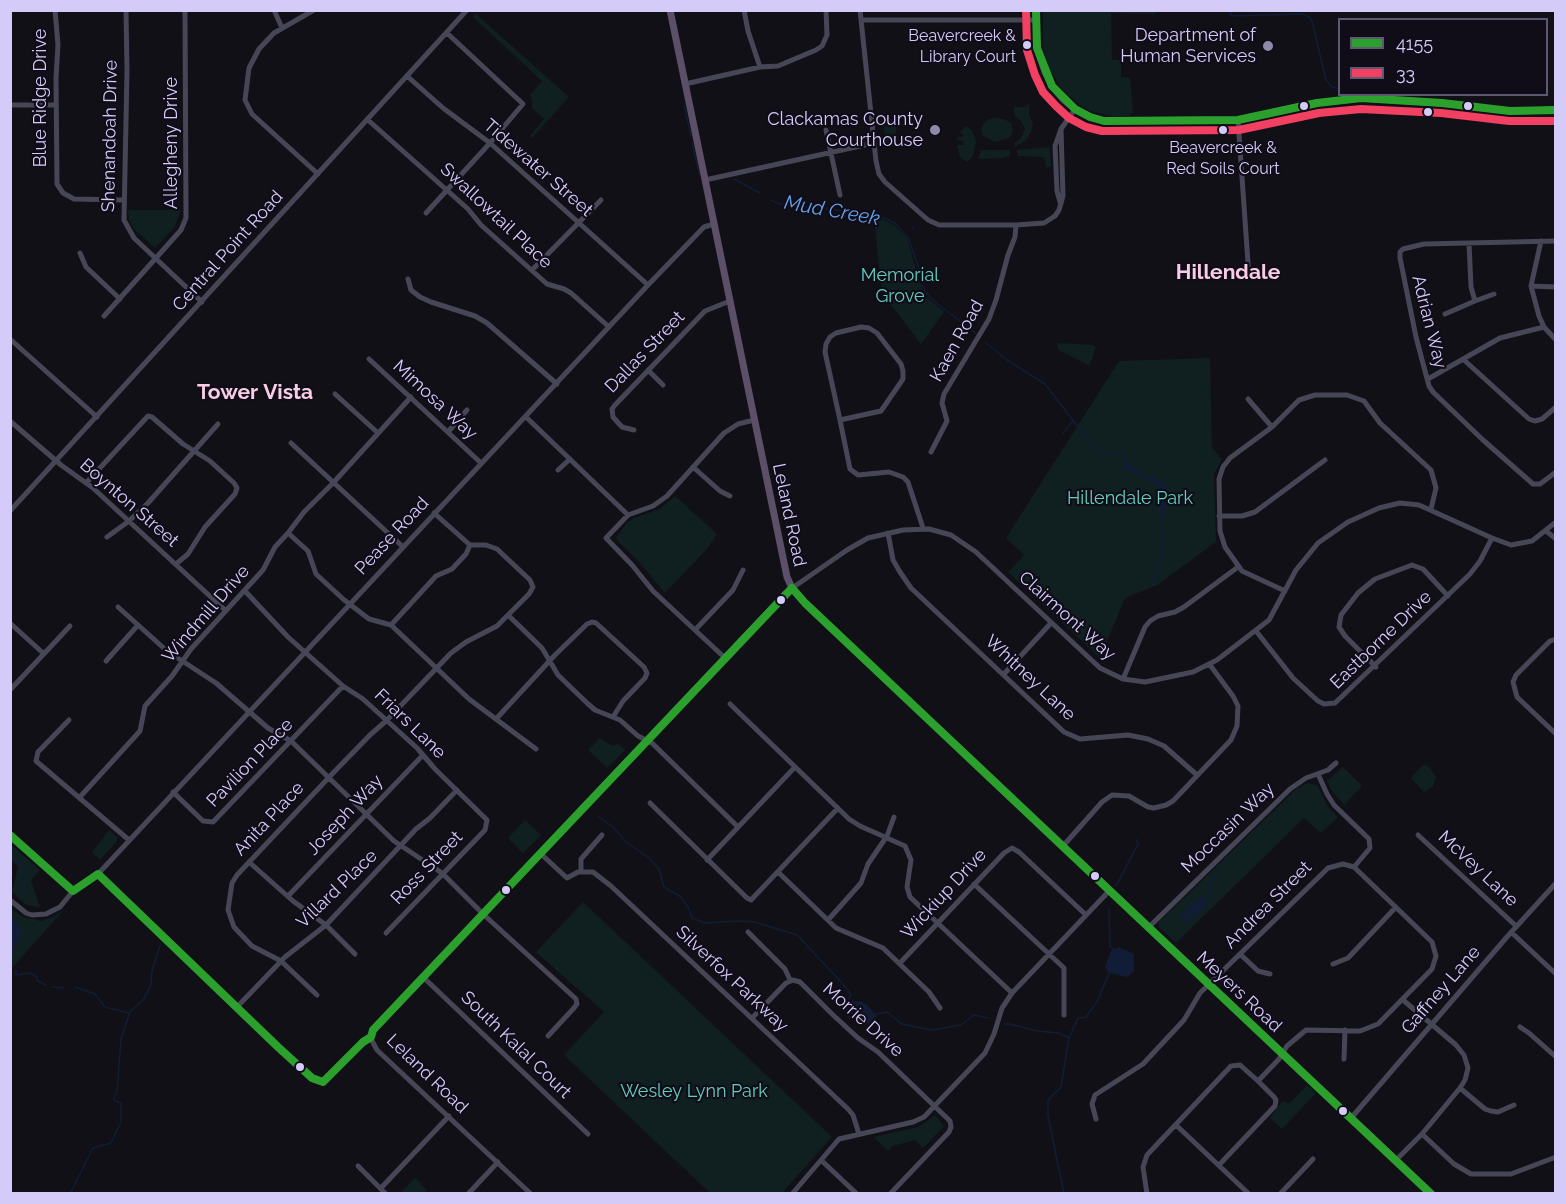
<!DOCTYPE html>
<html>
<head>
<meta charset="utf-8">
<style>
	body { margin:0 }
	#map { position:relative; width:1566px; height:1204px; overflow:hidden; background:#111016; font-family:Raleway,sans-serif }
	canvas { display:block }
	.frame { position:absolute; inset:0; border:12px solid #d4cbf9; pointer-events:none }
	.legend { position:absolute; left:1338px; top:18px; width:210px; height:78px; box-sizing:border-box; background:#100d19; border:2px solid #5e5973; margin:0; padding:8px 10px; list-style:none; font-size:18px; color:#d4cbf9 }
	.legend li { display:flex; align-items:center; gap:12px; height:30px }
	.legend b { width:30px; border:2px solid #5e5973 }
</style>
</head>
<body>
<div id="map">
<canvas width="1566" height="1204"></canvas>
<div class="frame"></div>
<ul class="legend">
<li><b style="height:8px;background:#2ca02c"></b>4155</li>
<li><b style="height:8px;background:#f24062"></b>33</li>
</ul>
</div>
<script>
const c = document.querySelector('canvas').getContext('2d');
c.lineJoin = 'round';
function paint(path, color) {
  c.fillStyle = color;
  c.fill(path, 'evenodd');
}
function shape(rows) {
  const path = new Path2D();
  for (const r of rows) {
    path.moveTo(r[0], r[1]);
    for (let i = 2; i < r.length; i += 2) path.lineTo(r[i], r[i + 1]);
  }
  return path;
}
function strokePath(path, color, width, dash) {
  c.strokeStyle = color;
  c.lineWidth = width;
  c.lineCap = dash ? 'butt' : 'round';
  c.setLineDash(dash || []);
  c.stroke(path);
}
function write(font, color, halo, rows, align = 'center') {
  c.font = font + ' Raleway,sans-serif';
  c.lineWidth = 4.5;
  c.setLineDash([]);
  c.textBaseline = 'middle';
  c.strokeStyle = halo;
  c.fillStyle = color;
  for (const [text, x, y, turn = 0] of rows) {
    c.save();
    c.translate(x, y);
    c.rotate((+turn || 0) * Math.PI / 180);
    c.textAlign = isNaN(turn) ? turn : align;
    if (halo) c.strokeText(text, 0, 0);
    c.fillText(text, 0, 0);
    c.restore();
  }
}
paint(shape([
	[1043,11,1155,11,1155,14,1111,13,1112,60,1121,60,1121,77,1130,78,1133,113,1130,113,1130,116,1111,116,1090,111,1080,105,1062,89,1050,70,1043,50],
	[476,14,569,97,532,138,530,136,544,119,532,108,532,99,530,95,542,81,473,17],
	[1029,104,1029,115,1033,123,1031,132,1026,140,1015,147,1015,143,1021,138,1025,129,1021,121,1014,115,1014,107,1025,107],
	[993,118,1004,119,1011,123,1013,130,1009,138,996,142,983,136,981,131,982,126,986,121],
	[890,119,894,119,896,124,896,139,894,143,887,142,885,139,884,122],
	[966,126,972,130,976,142,973,156,967,162,960,157,957,145,964,145,963,141,957,140,957,137,963,137,963,133,959,133],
	[1050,147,1051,167,1046,167,1044,157,1018,156,1017,150],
	[981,150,1010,150,1010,156,1003,158,978,159],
	[128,210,181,210,174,228,155,248,134,229,129,220],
	[881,218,895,226,907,238,923,294,944,312,921,344,882,293,874,219],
	[1058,343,1092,345,1096,347,1090,364,1088,365,1059,350,1057,347],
	[1210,358,1212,448,1222,459,1214,474,1216,542,1157,585,1125,598,1100,658,1008,572,1024,555,1006,538,1119,361],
	[675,496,717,534,707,549,665,593,639,562,617,540,616,537,627,523,634,518,660,509],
	[600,738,609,744,614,746,618,743,625,750,607,768,588,750],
	[1425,765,1430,768,1436,777,1433,787,1424,792,1411,778,1421,767],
	[1343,767,1362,786,1344,805,1332,791,1327,781],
	[1308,783,1317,785,1328,807,1338,817,1321,833,1304,818,1176,943,1159,927,1159,922,1296,789],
	[525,820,541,835,523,853,508,838],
	[109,830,117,837,117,841,100,860,92,852],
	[10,844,40,870,31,880,40,908,25,904,12,892,18,867,11,859],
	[583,902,832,1137,782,1193,710,1193,564,1055,604,1012,536,952],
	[10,908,23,917,41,921,53,917,65,909,11,969,11,951,20,941,16,921,11,916],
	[1307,1085,1316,1093,1282,1129,1270,1118,1282,1102,1290,1103],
	[934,1116,937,1117,944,1126,923,1148,915,1140,893,1146,888,1151,874,1137,918,1127],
	[415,1178,427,1190,423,1193,400,1193]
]), '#102020');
paint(shape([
	[1124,461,1148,478,1153,477,1166,484,1164,490,1168,495,1164,514,1160,515,1159,513,1159,486,1128,470,1122,466],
	[1201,897,1204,899,1207,905,1195,917,1188,911,1187,913,1193,920,1189,923,1184,921,1182,918,1182,913],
	[11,916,16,921,21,933,20,941,11,951],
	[1119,947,1134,954,1134,971,1127,977,1109,973,1105,967,1111,951],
	[851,1001,860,1001,867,1005,876,1015,875,1018,867,1024,861,1023,846,1010,846,1004]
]), '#111d36');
strokePath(shape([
	[1230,10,1231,16,1302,14,1309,17,1312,21,1326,80,1332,87,1340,89],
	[684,105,691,136],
	[692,143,699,173],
	[734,179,760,193],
	[771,200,780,204,874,214,887,219,896,224,908,238,918,265,922,285,927,294,936,303,976,333],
	[912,229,914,227],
	[986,343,1007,360,1045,384,1099,454,1107,455,1119,451,1124,457,1124,463],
	[1063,433,1072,422],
	[1152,584,1163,559,1161,516],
	[598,816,613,827,626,842,648,857,659,869,664,887,681,897,688,907,692,918,705,923,738,921,754,922,797,935,843,984,851,995,848,1000,849,1003],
	[10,854,25,868,24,894],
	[1116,886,1138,844,1136,839],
	[1204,899,1211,892,1211,881,1217,873],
	[1109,908,1110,946,1114,951],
	[16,971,16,975,30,973,36,976,38,981,46,985],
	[52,987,63,988],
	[75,987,95,994,105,1007,129,1013],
	[876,1014,887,1012,902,1024,932,1030,961,1025,974,1015,988,1018],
	[1004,1024,1010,1024,1037,1031,1059,1033,1069,1038],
	[70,1194,93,1148,111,1143,121,1122,121,1103,115,1101,114,1098,117,1091,121,1039,130,1012,144,999,151,984,152,971,160,946],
	[1064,1194,1048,1116,1048,1100,1061,1087,1069,1038,1078,1018,1086,1017,1098,1000,1110,971]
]), '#111d36', 1.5);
strokePath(shape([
	[55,10,58,45,56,78,57,184,63,193,74,199,123,200],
	[126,10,127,71,124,220,134,238,202,302],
	[274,10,282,28],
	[314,10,274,33,259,49,249,68,245,100,252,114,318,174],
	[744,10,748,31,760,67],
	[860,10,876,161,879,174,885,182,928,220,939,225,1016,225],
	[861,20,1036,20],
	[407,76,443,108,490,143,648,285],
	[685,84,760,67,778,66,816,50,822,46,827,35,826,10],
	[10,105,56,105],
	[368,120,468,209,481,225,547,284,564,289,571,293,609,327],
	[1238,120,1249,277],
	[826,130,840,195],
	[705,180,874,143],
	[1060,202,1057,191,1055,146,1061,129,1075,109],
	[426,213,490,143,523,104,447,33],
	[1541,241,1531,286,1539,316,1544,327,1556,340],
	[1556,241,1424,244,1403,249,1400,252,1400,258,1416,337,1429,386,1433,392,1483,440,1533,484,1540,484,1556,472],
	[1469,243,1471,287,1475,301,1494,294],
	[80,253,86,267,120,299],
	[532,270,601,200],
	[408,279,411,290,420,297,431,302,475,316,487,323,557,384],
	[1531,286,1556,287],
	[1445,314,1475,301],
	[104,316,181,230,186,218,185,10],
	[861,327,869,328,877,333,901,364,903,371,903,379,881,411,840,420,825,352,826,344,830,337,836,333,861,327],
	[10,339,97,417],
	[369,359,481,463],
	[1464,360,1529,419,1535,421,1542,419,1556,407],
	[648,370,663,385],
	[1428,379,1500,338,1544,327],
	[335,394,378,433],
	[1248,399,1272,427],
	[526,417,628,515],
	[840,420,850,469,858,475,889,472,903,477,908,482,923,528],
	[10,421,61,465,93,488,226,611],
	[634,430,622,427,613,417,612,409,615,405,705,311,730,301],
	[448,432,467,410],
	[291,443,403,547],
	[931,452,947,421,942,403,944,394,989,319,996,300,1008,255,1015,237,1016,225,1044,223,1055,216,1059,210,1063,196,1061,129],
	[693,467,720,491,730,496],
	[558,470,570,459],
	[86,483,148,416,152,417,183,444,210,461,234,483,237,488,235,494,205,527,188,554,176,564],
	[10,511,467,10],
	[1219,516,1242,516,1255,512,1325,460],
	[1546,531,1556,539],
	[288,533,308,551,316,574,343,599,369,619,391,625,469,699,536,749],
	[888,533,893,560,900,572,911,588,1064,732,1080,739,1128,735,1148,739,1164,746,1197,775],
	[107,537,129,521,148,503,218,424],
	[245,591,288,637,343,686,363,699,417,748,435,769,487,820,485,830,386,933],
	[1285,591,1242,571,1225,547,1220,531,1219,479,1223,467,1230,458,1272,427,1299,400,1315,395,1347,395,1364,401,1380,423,1431,470,1436,488,1431,509],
	[118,607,167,651,216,683,268,728,291,741,394,841,442,873,483,914,576,999,577,1004,574,1008,548,1036],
	[509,616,542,648,558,675,587,703,595,710,620,720,638,736,652,743,738,827],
	[11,624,43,653],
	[391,625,436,576,452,569,466,554,470,545],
	[695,630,733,590,743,570],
	[1256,631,1293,678,1318,701,1324,704,1335,703,1470,574,1480,561,1492,538],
	[1556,639,1550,641,1516,675,1513,682,1517,697,1556,734],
	[725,658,653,591,632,565,606,538,628,515,653,506,667,496,724,433,738,424,754,420],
	[106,661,138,625],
	[1376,667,1345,636,1339,627,1341,615,1358,593,1375,579,1412,565,1423,569,1448,596],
	[1004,674,1051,623],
	[1123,679,1145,627,1150,621,1158,616,1175,612,1184,607,1238,567],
	[10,690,70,626],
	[730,704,849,819,860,826,905,846,911,860,907,887,910,897,1012,993],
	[496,719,555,655,587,624,592,622,596,623,644,667,647,673,645,678,623,701,613,717],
	[69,720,38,752,36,761,129,840],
	[1318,774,1327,794,1334,805,1369,839,1370,848,1354,867],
	[173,792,203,821,213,822,343,686],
	[79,798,140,731,145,706,172,676,191,649,263,570,275,547,288,533,304,512,334,482,411,397],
	[650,803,747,898,751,900,838,808],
	[10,835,73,891],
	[1418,835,1516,926],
	[1063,846,1102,802,1112,795,1129,796,1148,807,1154,808,1166,805,1173,801,1231,740,1237,726,1238,706,1233,696,1210,665],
	[541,854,567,878,578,872,593,872,611,886,848,1109,853,1115,859,1134],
	[707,860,795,767],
	[249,862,293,901,326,925,355,954],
	[581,872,581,859,602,835],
	[778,872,836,928,883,948,929,992,940,1008],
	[98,874,314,1080,323,1082,327,1080,363,1042,371,1037],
	[974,884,1064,968,1064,1015],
	[288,896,423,755],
	[10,900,26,913,32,915,46,914,60,907,73,891,98,874,648,285,704,227,714,224],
	[828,920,861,883,868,864,887,836,894,817],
	[1149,927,1290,789,1306,778,1328,770,1336,763],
	[748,932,785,969,790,980],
	[1511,932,1556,974],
	[1240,954,1258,971,1270,974],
	[900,963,1004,853,1012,848,1019,852,1086,915],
	[1333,964,1348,958,1396,907],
	[423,977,588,1134],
	[317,995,281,961,252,946,234,927,228,910,232,883,237,875,334,772,370,735,386,721,451,653,466,642,497,626,529,594,533,587,530,580,497,549,486,545,470,545,434,513],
	[237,1007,285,957,326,925,416,829,430,818,457,790],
	[752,1018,786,983,793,980,800,982,832,1014,858,1038,878,1052,950,1121,951,1127,949,1132,890,1194],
	[1520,1027,1529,1033,1556,1057],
	[1344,1059,1345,1030],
	[1460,1088,1485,1109,1491,1111,1498,1112,1514,1105],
	[1352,1117,1506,938,1556,883],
	[1096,1119,1092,1104,1095,1095,1143,1064,1184,1020,1200,993,1328,868,1343,864,1354,867,1432,942,1436,956,1432,969,1378,1024,1360,1031,1306,1030,1287,1046,1279,1059,1258,1081,1240,1065,1231,1066,1147,1155,1143,1167,1147,1194],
	[1176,1125,1249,1194],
	[1422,1134,1454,1164,1471,1174,1511,1174,1556,1157],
	[1396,1160,1422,1134,1460,1088,1465,1080,1468,1068,1464,1055,1456,1045,1403,1000],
	[822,1161,857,1194],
	[1219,1165,1275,1106,1276,1100,1274,1097,1258,1081],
	[358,1166,386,1194],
	[381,1188,449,1116],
	[468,1194,498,1162],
	[531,1194,377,1050,371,1039,372,1031,785,593,847,550,868,538,903,530,929,529,951,535,976,552,1100,668,1123,679,1145,682,1193,672,1217,660,1269,620,1296,570,1318,543,1348,522,1379,508,1400,503,1419,505,1492,538,1511,545,1532,541,1556,522],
	[792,1194,839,1139,913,1122,924,1117,985,1053,994,1034,1002,1008,1012,993,1110,890],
	[1280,1194,1313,1159]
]), '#474656', 5);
strokePath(shape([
	[670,10,787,577,792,588,805,603,1432,1194],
	[1036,10,1037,48,1045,72,1052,86,1063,99,1075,109,1090,117,1104,121,1238,120,1317,103,1361,98,1442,103,1510,111,1556,110]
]), '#5b5067', 7);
strokePath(shape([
	[1036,10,1037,48,1052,86,1075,109,1090,117,1104,121,1238,120,1317,103,1361,98,1442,103,1510,111,1556,110],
	[10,835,73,891,98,874,278,1047,312,1078,323,1082,363,1042,371,1037,373,1030,792,588,805,603,1431,1194]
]), '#2ca02c', 8);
strokePath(shape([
	[1026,10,1027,50,1035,75,1043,92,1056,106,1069,118,1086,127,1102,131,1239,130,1319,113,1361,109,1441,113,1509,121,1556,121]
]), '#f24062', 8);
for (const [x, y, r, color] of [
	[1027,45,5,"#d4cbf9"],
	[1268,46,6,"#908aaa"],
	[1304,106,5,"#d4cbf9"],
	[1468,106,5,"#d4cbf9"],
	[1428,112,5,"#d4cbf9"],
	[935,130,6,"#908aaa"],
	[1223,130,5,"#d4cbf9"],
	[781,600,5,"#d4cbf9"],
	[1095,876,5,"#d4cbf9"],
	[506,890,5,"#d4cbf9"],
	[300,1067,5,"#d4cbf9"],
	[1343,1111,5,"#d4cbf9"]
]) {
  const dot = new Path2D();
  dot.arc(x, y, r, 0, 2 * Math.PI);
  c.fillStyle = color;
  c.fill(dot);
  strokePath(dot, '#100d19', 2);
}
write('16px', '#d4cbf9', '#100d19', [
	["Beavercreek &",1016,36],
	["Library Court",1016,57],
	["Beavercreek &",1223,148,"center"],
	["Red Soils Court",1223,169,"center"]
], 'right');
write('18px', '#d4cbf9', '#100d19', [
	["Department of",1256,36],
	["Human Services",1256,57],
	["Clackamas County",923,120],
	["Courthouse",923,141]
], 'right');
write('18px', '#d4cbf9', '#100d19', [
	["Blue Ridge Drive",41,98,-90],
	["Shenandoah Drive",110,136,-89],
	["Allegheny Drive",172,143,-90],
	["Tidewater Street",538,168,41],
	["Swallowtail Place",496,216,43],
	["Central Point Road",228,251,-48],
	["Adrian Way",1429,322,76],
	["Kaen Road",957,341,-61],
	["Dallas Street",645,352,-46],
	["Mimosa Way",435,400,43],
	["Boynton Street",129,503,41],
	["Leland Road",789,515,78],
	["Pease Road",392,536,-47],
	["Windmill Drive",206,614,-49],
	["Clairmont Way",1067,616,42],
	["Eastborne Drive",1381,640,-44],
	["Whitney Lane",1030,678,43],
	["Friars Lane",410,724,44],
	["Pavilion Place",250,763,-46],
	["Joseph Way",345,815,-47],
	["Anita Place",269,819,-47],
	["Moccasin Way",1228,828,-44],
	["Ross Street",427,868,-46],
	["McVey Lane",1478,869,43],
	["Villard Place",337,889,-44],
	["Wickiup Drive",944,894,-47],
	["Andrea Street",1268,905,-45],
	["Silverfox Parkway",732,979,43],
	["Gaffney Lane",1441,990,-49],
	["Meyers Road",1239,992,43],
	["Morrie Drive",863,1020,42],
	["South Kalal Court",516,1045,44],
	["Leland Road",427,1074,44]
]);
write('18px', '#62cebc', '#100d19', [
	["Memorial",900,276],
	["Grove",900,297],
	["Hillendale Park",1130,499],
	["Wesley Lynn Park",694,1092]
]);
write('italic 20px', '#66a3ec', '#100d19', [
	["Mud Creek",832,211,10]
]);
write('bold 21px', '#f9cde5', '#100d19', [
	["Hillendale",1228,273],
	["Tower Vista",255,393]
]);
</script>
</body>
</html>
